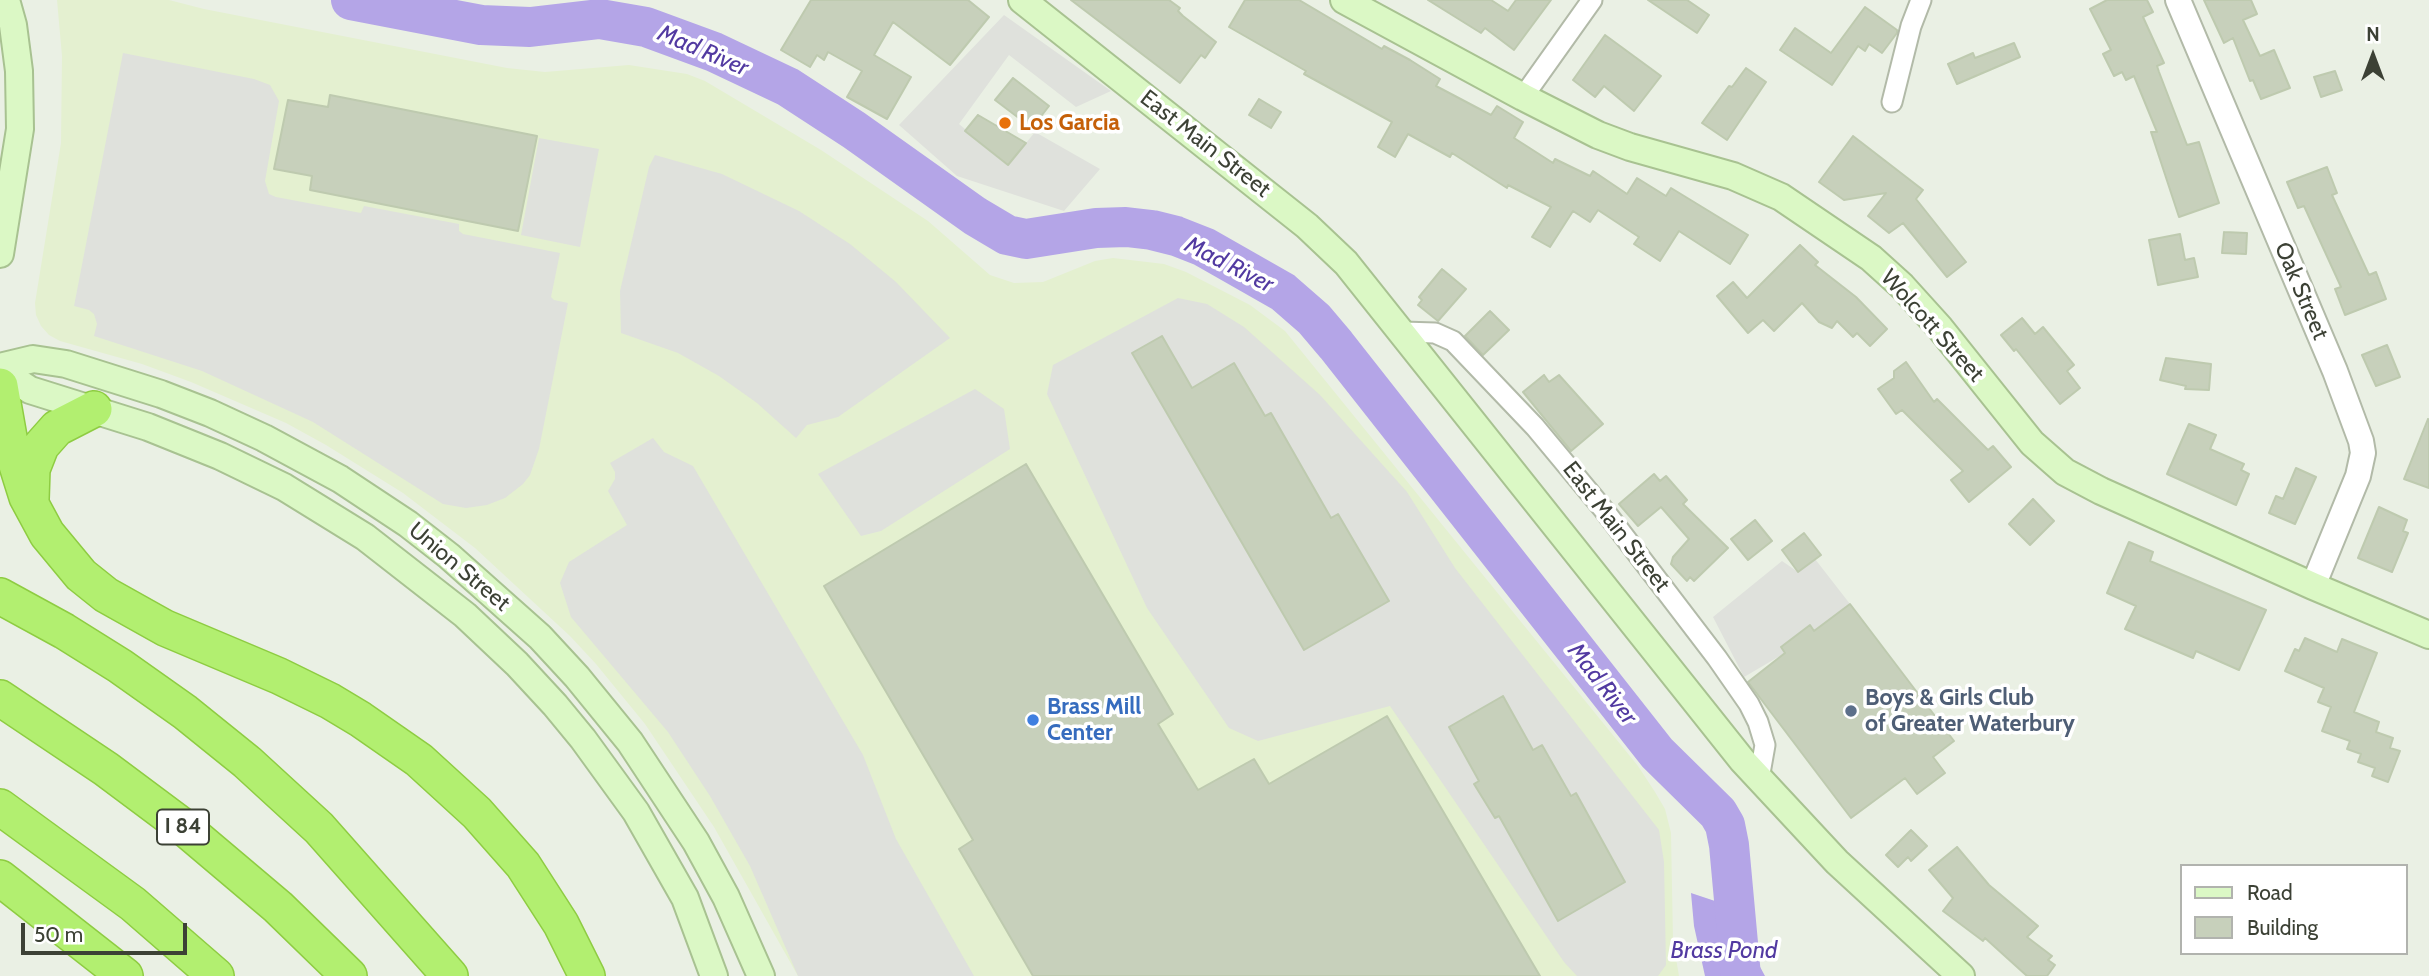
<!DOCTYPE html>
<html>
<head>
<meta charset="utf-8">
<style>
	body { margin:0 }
	#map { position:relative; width:2429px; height:976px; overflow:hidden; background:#eaf0e4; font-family:Cabin,sans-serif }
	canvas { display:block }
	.legend { position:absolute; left:2180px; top:864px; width:228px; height:91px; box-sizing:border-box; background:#fff; border:2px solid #b1b3ae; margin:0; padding:9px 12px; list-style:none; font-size:21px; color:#3c4135 }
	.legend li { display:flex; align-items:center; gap:14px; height:35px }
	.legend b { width:35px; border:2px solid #b1b3ae }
	.north { position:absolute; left:2338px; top:21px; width:70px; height:70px; -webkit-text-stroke:5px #fff; paint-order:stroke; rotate:0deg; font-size:19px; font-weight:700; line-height:28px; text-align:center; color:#3c4135 }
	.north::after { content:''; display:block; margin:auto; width:24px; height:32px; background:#3c4135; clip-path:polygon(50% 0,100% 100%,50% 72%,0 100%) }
	.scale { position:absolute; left:21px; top:923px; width:166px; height:32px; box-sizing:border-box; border:4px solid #3c4135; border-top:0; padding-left:9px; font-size:21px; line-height:24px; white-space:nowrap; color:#3c4135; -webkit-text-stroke:5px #fff; paint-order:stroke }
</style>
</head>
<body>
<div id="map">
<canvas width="2429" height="976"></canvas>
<ul class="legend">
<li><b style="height:9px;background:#dbf8c5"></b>Road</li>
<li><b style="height:19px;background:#c7d0bb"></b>Building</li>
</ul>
<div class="north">N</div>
<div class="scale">50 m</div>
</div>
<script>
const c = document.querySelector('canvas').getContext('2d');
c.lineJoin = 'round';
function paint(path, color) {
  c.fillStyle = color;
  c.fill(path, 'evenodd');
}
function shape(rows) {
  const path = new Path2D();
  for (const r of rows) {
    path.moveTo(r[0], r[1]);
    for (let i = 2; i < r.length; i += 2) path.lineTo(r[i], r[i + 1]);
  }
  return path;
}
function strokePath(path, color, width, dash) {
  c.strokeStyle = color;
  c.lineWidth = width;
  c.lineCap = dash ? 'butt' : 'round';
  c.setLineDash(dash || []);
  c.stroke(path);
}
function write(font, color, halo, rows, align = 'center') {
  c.font = font + ' Cabin,sans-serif';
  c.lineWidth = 7;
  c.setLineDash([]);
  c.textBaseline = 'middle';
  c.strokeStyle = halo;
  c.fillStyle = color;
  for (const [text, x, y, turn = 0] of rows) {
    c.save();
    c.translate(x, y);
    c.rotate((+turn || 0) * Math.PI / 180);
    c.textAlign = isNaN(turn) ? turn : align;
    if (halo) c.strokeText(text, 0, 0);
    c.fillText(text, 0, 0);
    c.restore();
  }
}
paint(shape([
	[57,0,169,0,204,9,507,68,545,72,629,65,687,74,705,81,821,150,928,221,990,275,1014,283,1043,282,1095,261,1113,258,1164,264,1186,272,1250,305,1285,331,1638,766,1655,792,1665,809,1671,833,1673,941,1679,976,798,976,714,827,645,724,596,664,570,636,475,548,403,493,326,445,286,423,191,382,142,364,60,341,49,335,41,326,36,315,35,303,61,143,62,56]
]), '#e4f0d0');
paint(shape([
	[1004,15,1111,91,1076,107,1009,55,959,124,1008,165,1035,132,1100,169,1064,211,957,176,899,125],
	[123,53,254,79,270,85,279,101,265,181,269,194,276,197,361,213,364,206,459,224,459,231,463,234,560,253,551,297,554,300,568,303,539,449,530,475,523,484,505,498,487,505,466,508,443,504,313,422,202,371,94,336,97,324,94,314,89,310,74,306],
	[539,138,599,149,580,247,521,235],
	[655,155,722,174,799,211,850,244,896,282,950,338,838,417,807,425,796,438,757,403,719,376,678,353,621,333,620,291,649,167],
	[1178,298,1207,304,1244,327,1320,395,1407,492,1455,568,1659,830,1664,862,1666,965,1658,976,1577,976,1564,962,1390,706,1258,741,1229,728,1147,608,1047,394,1053,365],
	[975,389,1004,409,1010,449,881,531,861,536,818,474],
	[653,438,664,452,693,466,863,755,896,839,974,976,798,976,750,866,710,796,668,732,571,617,560,583,569,562,627,525,608,491,615,479,615,472,610,463],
	[1815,559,1850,604,1785,653,1744,677,1713,617,1782,561,1798,572]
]), '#dfe1dc');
paint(shape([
	[1691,893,1718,902,1741,901,1745,939,1765,976,1705,976,1694,926]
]), '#b4a5e7');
strokePath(shape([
	[351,0,481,25,530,27,600,19,646,27,714,52,788,87,854,130,975,216,1007,235,1026,239,1096,228,1126,227,1152,230,1176,236,1204,247,1283,292,1314,319,1336,345,1657,753,1718,813,1725,825,1729,845,1741,976]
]), '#b4a5e7', 40);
const building = shape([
	[811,0,968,0,989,17,950,65,893,22,874,55,911,77,887,119,847,97,862,71,828,52,824,60,817,55,810,67,781,50,811,0],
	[1071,0,1169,0,1180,8,1178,11,1183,16,1216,42,1205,58,1201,55,1180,83,1071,0],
	[1245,0,1299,0,1382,49,1384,46,1410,60,1440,79,1436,86,1491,115,1497,106,1523,122,1514,138,1553,163,1555,159,1590,176,1593,171,1627,194,1637,178,1666,196,1671,188,1748,235,1730,264,1679,231,1660,261,1634,244,1639,237,1598,210,1590,222,1573,211,1550,247,1532,237,1551,207,1508,185,1507,188,1452,153,1450,157,1408,134,1395,157,1378,147,1392,122,1304,74,1306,71,1229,27,1245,0],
	[1428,0,1491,0,1508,11,1516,0,1551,0,1514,50,1485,28,1481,33,1428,0],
	[1648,0,1687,0,1709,15,1697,33,1648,0],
	[2107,0,2147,0,2153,12,2143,17,2164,63,2157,66,2159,72,2187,145,2199,142,2219,203,2179,217,2151,132,2157,132,2134,76,2126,80,2122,72,2114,76,2103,54,2111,50,2090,9,2107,0],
	[2204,0,2251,0,2257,14,2243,20,2260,56,2274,50,2290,88,2261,99,2253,80,2250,81,2233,38,2224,43,2204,0],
	[1865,7,1897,30,1897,33,1882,53,1869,44,1865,51,1858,46,1832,85,1780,50,1795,28,1831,53,1865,7],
	[1605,35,1661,76,1634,111,1604,86,1595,97,1573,80,1605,35],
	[2014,43,2020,57,1957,84,1948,64,1973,53,1975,58,2014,43],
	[1746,68,1766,82,1727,140,1702,123,1729,86,1732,87,1746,68],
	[2335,71,2342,90,2321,97,2314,77,2335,71],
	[1013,78,1049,106,1032,128,995,100,1013,78],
	[330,95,537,136,518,231,310,190,312,176,274,169,288,100,328,107,330,95],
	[1259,99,1281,112,1271,128,1249,115,1259,99],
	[978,115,1026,143,1008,165,965,131,978,115],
	[1853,136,1923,190,1916,199,1966,262,1947,277,1903,223,1889,233,1868,216,1886,193,1844,200,1819,182,1853,136],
	[2327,167,2337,193,2332,195,2369,275,2376,272,2386,299,2345,315,2335,289,2341,287,2304,206,2298,208,2287,182,2327,167],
	[2224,232,2247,233,2246,254,2222,253,2224,232],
	[2180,234,2185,260,2194,258,2198,277,2158,285,2149,240,2180,234],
	[1800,245,1818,262,1815,265,1856,297,1887,329,1870,346,1857,333,1853,337,1837,321,1832,328,1819,322,1802,303,1774,331,1763,320,1748,333,1717,296,1733,282,1747,298,1800,245],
	[1442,269,1466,289,1438,321,1418,305,1422,300,1419,297,1442,269],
	[1490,311,1509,330,1483,355,1465,336,1490,311],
	[2022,318,2035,334,2043,327,2074,365,2067,371,2080,388,2060,404,2016,349,2014,351,2001,335,2022,318],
	[1162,336,1192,388,1234,363,1265,416,1271,413,1331,518,1338,514,1389,601,1304,650,1132,353,1162,336],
	[2387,345,2400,377,2376,386,2362,355,2387,345],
	[2166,358,2211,364,2209,390,2185,389,2186,386,2160,380,2166,358],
	[1906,362,1934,402,1937,399,1988,450,1993,446,2011,467,1969,502,1951,480,1963,471,1902,410,1896,414,1878,389,1894,378,1894,371,1906,362],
	[1544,375,1549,382,1559,375,1603,424,1571,451,1523,392,1544,375],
	[2428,419,2429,420,2429,488,2404,479,2428,419],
	[2189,424,2216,435,2210,449,2244,464,2241,470,2249,474,2236,505,2167,474,2189,424],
	[1026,464,1173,714,1158,724,1198,790,1254,759,1269,784,1387,716,1540,976,1033,976,959,849,973,840,824,586,1026,464],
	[2296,468,2316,477,2295,524,2269,513,2276,496,2283,499,2296,468],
	[1654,474,1660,481,1666,476,1687,500,1683,504,1728,548,1694,581,1690,577,1687,581,1671,564,1673,557,1689,539,1661,507,1638,526,1619,504,1654,474],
	[2033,499,2054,521,2030,545,2009,524,2033,499],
	[2379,507,2407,520,2403,531,2408,533,2392,572,2358,558,2379,507],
	[1755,520,1772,541,1748,560,1731,539,1755,520],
	[1804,533,1821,555,1798,572,1782,550,1804,533],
	[2129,542,2153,552,2150,561,2266,610,2239,670,2196,651,2193,658,2125,629,2136,606,2107,593,2129,542],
	[1850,604,1954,741,1933,757,1945,773,1917,794,1905,778,1851,818,1748,682,1785,653,1781,647,1810,625,1814,631,1850,604],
	[2305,638,2337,652,2342,639,2377,653,2354,712,2379,722,2376,732,2393,738,2390,748,2400,751,2388,782,2372,776,2375,768,2358,762,2361,754,2347,749,2350,741,2322,731,2331,707,2318,702,2324,688,2285,671,2295,649,2299,651,2305,638],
	[1503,696,1533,750,1542,745,1571,796,1576,793,1625,882,1558,921,1499,816,1495,818,1474,784,1479,781,1449,727,1503,696],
	[1911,830,1927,846,1911,861,1908,857,1898,867,1886,855,1911,830],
	[1957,847,1989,885,2038,926,2027,937,2052,956,2048,960,2055,965,2047,976,2027,976,1985,938,1983,941,1943,911,1953,898,1929,870,1957,847]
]);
paint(building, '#c7d0bb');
strokePath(building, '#becaaf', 2);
const minor = shape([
	[1523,97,1592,0],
	[1892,102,1911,26,1921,0],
	[1403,332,1435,333,1453,341,1535,427,1604,510,1717,658,1749,704,1758,722,1765,745,1759,779]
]);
const tertiary = shape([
	[2178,0,2335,371,2361,441,2363,453,2358,476,2313,586]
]);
const secondary = shape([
	[1022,0,1307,226,1346,263,1742,760,1837,862,1961,976],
	[1344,0,1523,97,1598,135,1630,147,1733,176,1781,197,1871,258,1902,286,1940,328,2032,443,2065,472,2101,491,2313,586,2429,635],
	[0,254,20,129,19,71,13,25,6,0],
	[0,367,33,359,66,364,161,394,210,413,264,438,340,479,408,524,449,556,540,637,577,677,630,742,696,842,726,897,761,976],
	[0,370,30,390,148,427,220,456,284,487,365,537,465,615,517,664,555,705,583,739,636,812,685,898,714,976]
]);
const motorway = shape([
	[0,386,10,443,27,497,47,534,81,575,106,595,165,628,279,676,330,701,360,719,419,760,477,813,523,865,561,924,587,976],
	[31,499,32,469,41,446,57,428,94,409],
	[0,596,64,631,120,666,185,712,247,762,319,828,450,976],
	[0,698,106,769,181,825,278,907,349,976],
	[0,807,133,904,216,976],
	[0,878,125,976]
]);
strokePath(minor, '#b2baa8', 23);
strokePath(tertiary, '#b2baa8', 28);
strokePath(secondary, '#a8c291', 30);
strokePath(motorway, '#8ecc42', 38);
strokePath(minor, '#fff', 19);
strokePath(tertiary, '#fff', 24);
strokePath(secondary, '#dbf8c5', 26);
strokePath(motorway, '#b2ef70', 35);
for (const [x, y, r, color] of [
	[1005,123,7,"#e8710a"],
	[1851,711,7,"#5c6f8a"],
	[1033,720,7,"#3f7fe0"]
]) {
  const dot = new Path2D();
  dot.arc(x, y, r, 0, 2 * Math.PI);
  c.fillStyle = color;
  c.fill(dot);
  strokePath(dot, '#fff', 2.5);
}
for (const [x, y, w] of [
	[183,827,52]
]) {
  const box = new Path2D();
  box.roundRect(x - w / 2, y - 17.5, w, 35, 5);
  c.fillStyle = '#fff';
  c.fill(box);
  strokePath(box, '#3c4135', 2);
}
write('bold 21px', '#3c4135', null, [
	["I 84",183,827]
]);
write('bold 23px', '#c56008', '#fff', [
	["Los Garcia",1019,123]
], 'left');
write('23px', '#3c4135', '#fff', [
	["East Main Street",1205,144,38],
	["Oak Street",2301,291,67],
	["Wolcott Street",1932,326,48],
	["East Main Street",1616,527,52],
	["Union Street",459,567,40]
]);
write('bold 23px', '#4e5e75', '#fff', [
	["Boys & Girls Club",1865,698],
	["of Greater Waterbury",1865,724]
], 'left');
write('bold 23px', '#366cbe', '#fff', [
	["Brass Mill",1047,707],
	["Center",1047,733]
], 'left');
write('italic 24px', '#523aa1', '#fff', [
	["Mad River",703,51,23],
	["Mad River",1229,265,27],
	["Mad River",1602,684,52],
	["Brass Pond",1724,951]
]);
</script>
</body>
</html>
